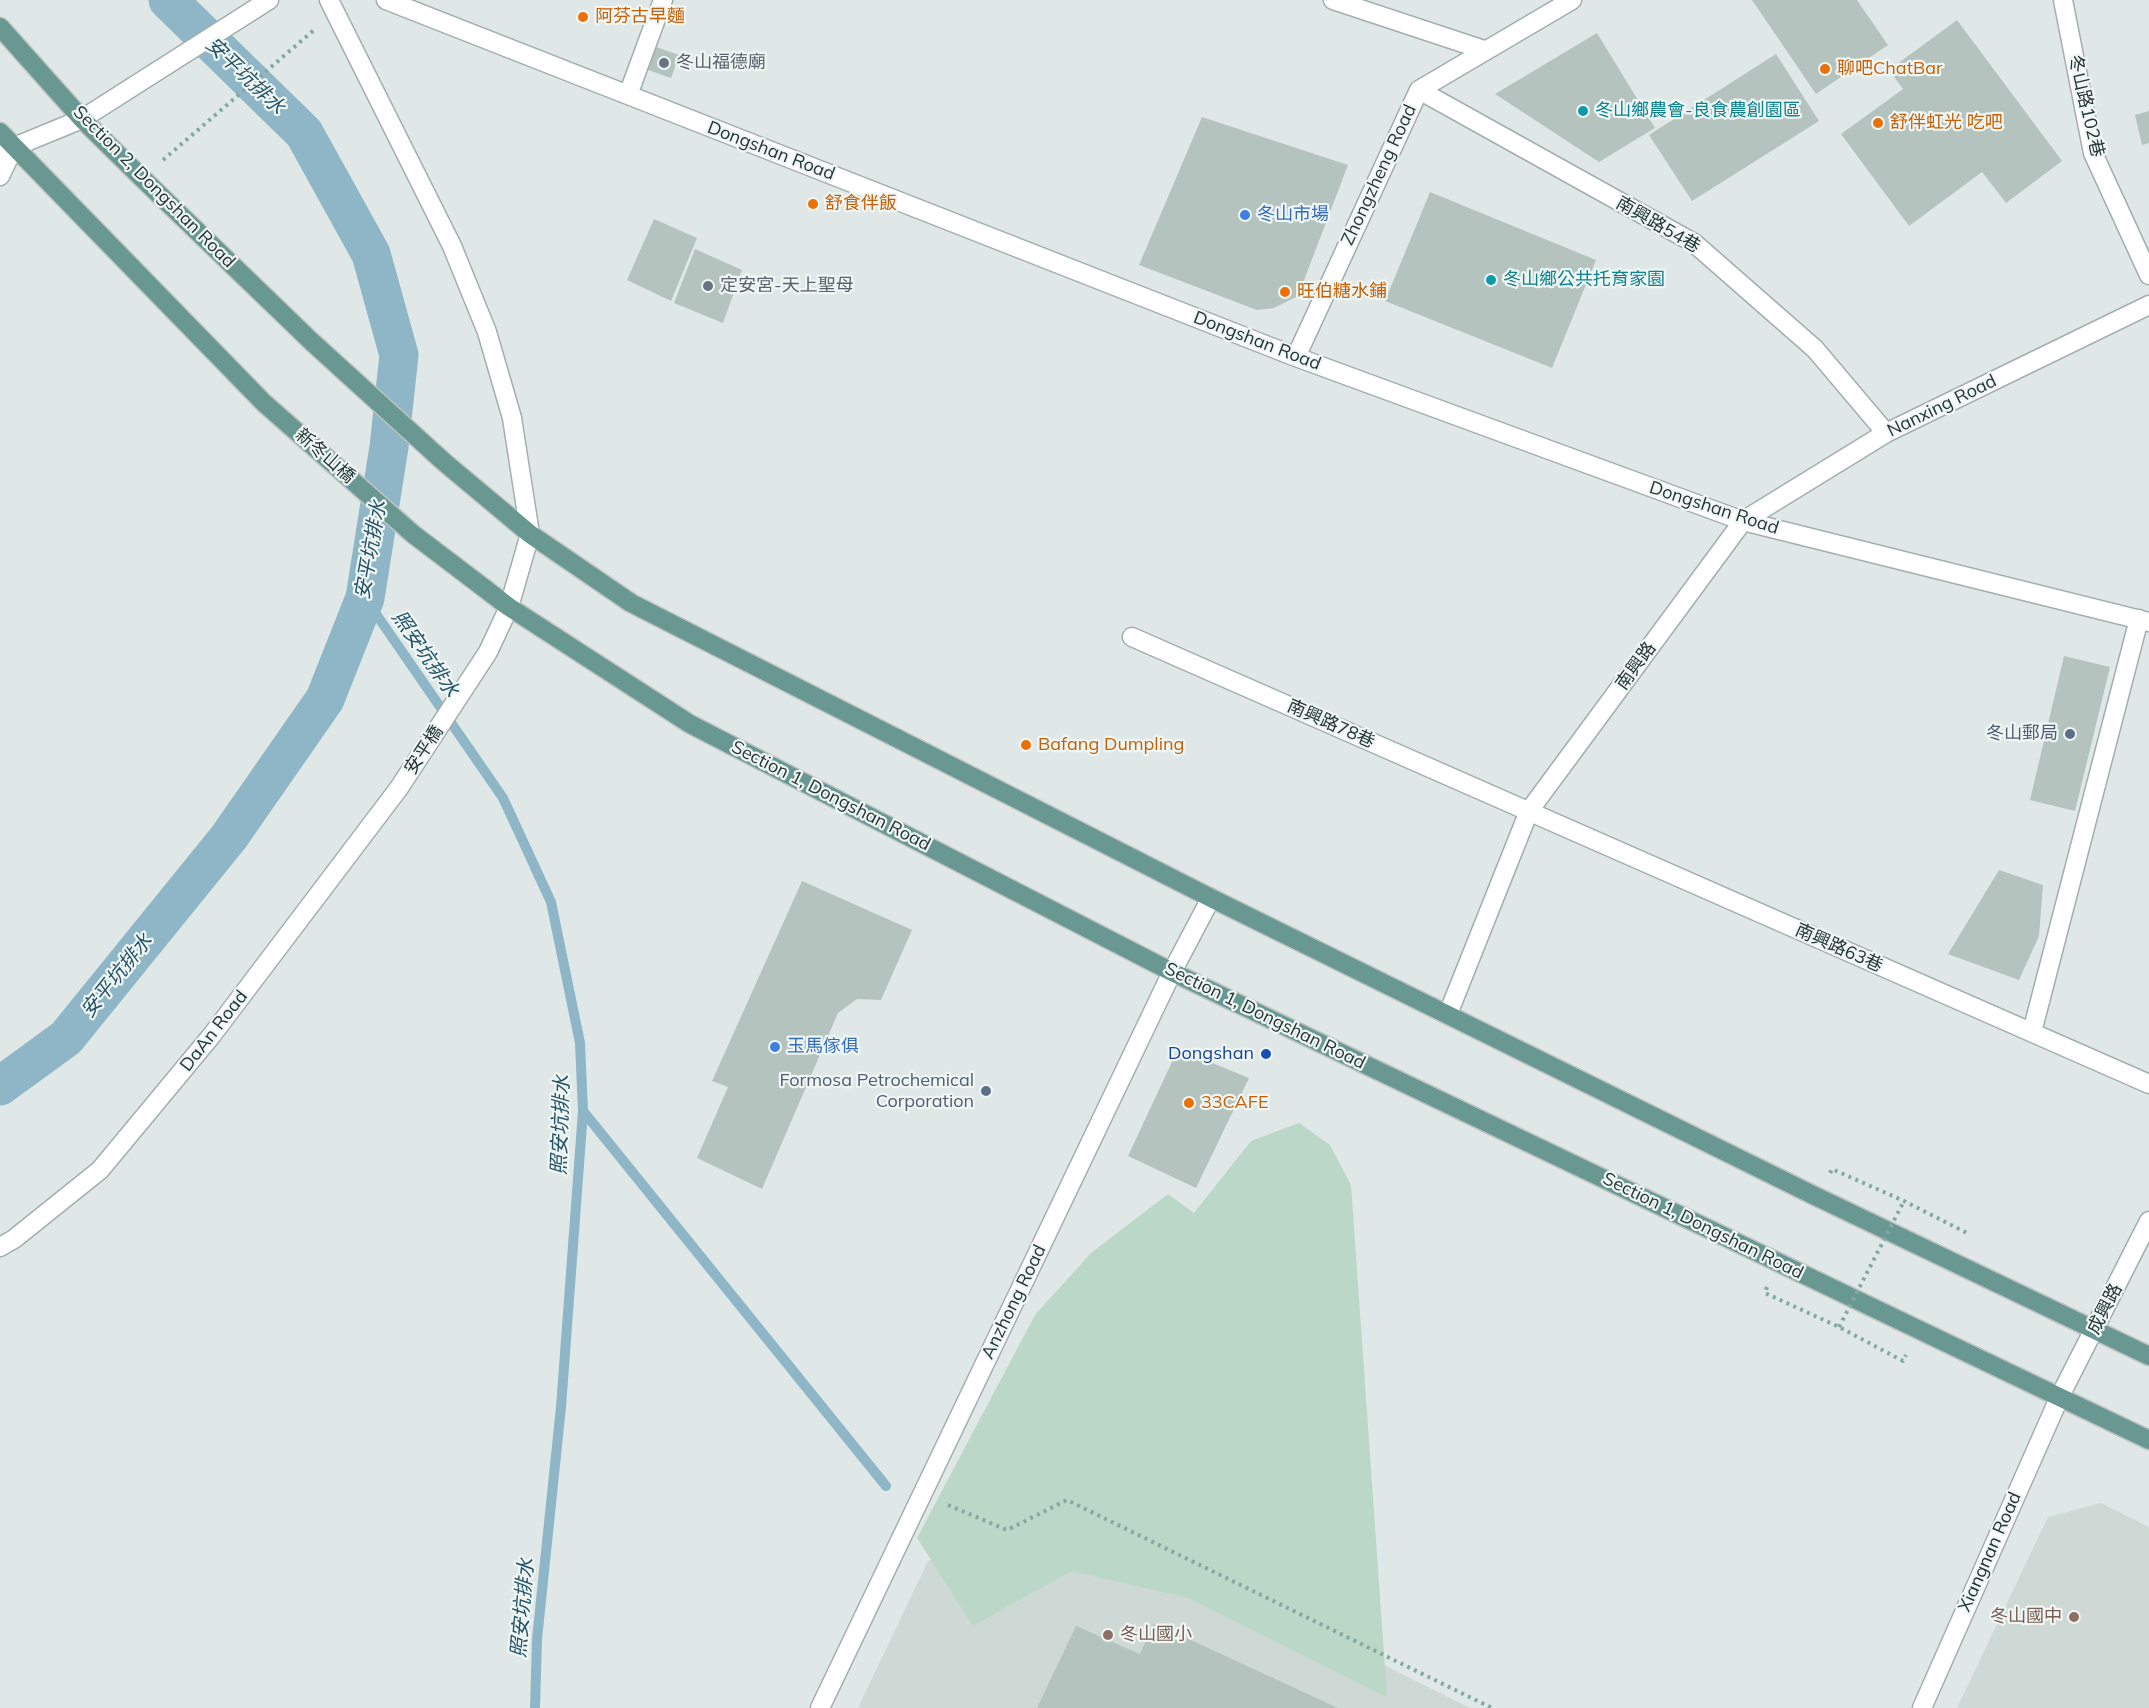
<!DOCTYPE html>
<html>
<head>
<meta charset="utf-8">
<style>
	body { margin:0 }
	canvas { display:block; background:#dfe8e6 }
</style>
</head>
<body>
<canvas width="2149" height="1708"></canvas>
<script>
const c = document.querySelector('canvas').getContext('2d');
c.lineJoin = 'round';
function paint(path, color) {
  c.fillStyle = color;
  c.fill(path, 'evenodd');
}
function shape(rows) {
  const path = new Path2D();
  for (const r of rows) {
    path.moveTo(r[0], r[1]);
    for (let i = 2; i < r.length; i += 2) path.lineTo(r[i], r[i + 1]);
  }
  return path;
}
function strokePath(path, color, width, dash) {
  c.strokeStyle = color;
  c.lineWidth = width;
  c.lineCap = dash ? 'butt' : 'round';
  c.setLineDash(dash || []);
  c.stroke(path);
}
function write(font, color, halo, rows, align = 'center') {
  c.font = font + ' Mulish,"Noto Sans TC",sans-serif';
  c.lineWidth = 4.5;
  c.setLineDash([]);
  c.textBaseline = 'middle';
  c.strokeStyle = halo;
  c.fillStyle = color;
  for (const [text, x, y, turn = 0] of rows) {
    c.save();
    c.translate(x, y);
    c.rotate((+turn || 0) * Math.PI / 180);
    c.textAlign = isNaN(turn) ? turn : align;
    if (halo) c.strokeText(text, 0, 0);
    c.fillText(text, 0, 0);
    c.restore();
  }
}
paint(shape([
	[2101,1503,2149,1527,2149,1708,1957,1708,2048,1517],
	[1071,1509,1470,1708,858,1708,928,1561]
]), '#ced8d5');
paint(shape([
	[1299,1123,1330,1145,1351,1185,1387,1697,1189,1598,1071,1571,973,1626,917,1538,1035,1315,1091,1253,1168,1194,1194,1213,1251,1141]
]), '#bbd7c7');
strokePath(shape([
	[365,598,503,798,551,902,580,1043,583,1111,561,1407,537,1639,535,1708],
	[583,1111,886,1486]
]), '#8eb6c7', 10);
strokePath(shape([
	[0,1086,66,1038,229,837,325,699,365,598,389,447,399,355,371,254,304,133,168,0]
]), '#8eb6c7', 39);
paint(shape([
	[1752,0,1857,0,1888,45,1816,94],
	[1957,20,2062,161,2006,203,1982,172,1909,226,1841,134,1903,89,1889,70],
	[1597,33,1655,128,1599,162,1495,94],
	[656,47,679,55,671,78,648,70],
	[1776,54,1819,121,1692,201,1649,135],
	[2149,111,2149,143,2142,145,2135,115],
	[1202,117,1348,165,1298,296,1274,308,1257,310,1139,265],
	[1430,192,1596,260,1552,368,1385,301],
	[654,219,697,238,671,301,627,280],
	[695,249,742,270,723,323,674,303],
	[2064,656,2110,667,2075,811,2030,800],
	[1999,870,2043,885,2039,936,2019,980,1948,954],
	[802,881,912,930,881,1000,857,999,838,1013,762,1189,697,1158,728,1087,712,1081],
	[1178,1049,1249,1078,1196,1188,1128,1156],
	[1154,1623,1338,1708,1037,1708,1076,1626,1140,1654]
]), '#b5c3bf');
const minor = shape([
	[386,0,1296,357,1743,521,2149,622],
	[1333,0,1484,50],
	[2063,0,2093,153,2149,275],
	[1419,90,1694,243,1815,349,1886,433],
	[628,95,663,0],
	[0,149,14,147,82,119,269,0],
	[0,176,14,147],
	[1296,357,1419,90,1572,0],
	[1132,637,2149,1084],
	[1448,1014,1529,811,1743,521,1886,433,2149,305],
	[2032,1032,2139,619],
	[0,1247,14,1239,100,1170,212,1035,399,788,488,652,509,607,530,534,512,418,487,332,452,246,329,0],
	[820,1708,1172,972,1211,898],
	[1922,1708,2060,1396,2149,1221]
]);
const major = shape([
	[0,27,82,119,142,178,312,342,444,462,530,534,631,603,1211,898,1815,1196,2149,1356],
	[0,132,264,403,413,534,509,607,690,724,1172,972,2149,1440]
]);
strokePath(minor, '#a3afad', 21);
strokePath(major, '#bdc3c2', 21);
strokePath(shape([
	[163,160,314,30],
	[1830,1173,1832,1169,1904,1201,1967,1233,1965,1236],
	[1767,1287,1765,1293,1839,1327,1903,1361,1906,1355],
	[948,1505,1007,1530,1067,1500,1492,1708]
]), '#84a8a2', 4, [3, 4.5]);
strokePath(minor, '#fff', 18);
strokePath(major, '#699893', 18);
strokePath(shape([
	[1839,1327,1904,1201]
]), '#84a8a2', 4, [3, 4.5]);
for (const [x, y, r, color] of [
	[583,17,6,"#e8710a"],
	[664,63,6,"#6b7280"],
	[1825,69,6,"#e8710a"],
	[1583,111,6,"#0f9aa8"],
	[1878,123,6,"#e8710a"],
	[813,204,6,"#e8710a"],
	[1245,215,6,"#3f7fe0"],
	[1491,280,6,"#0f9aa8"],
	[708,286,6,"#6b7280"],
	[1285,292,6,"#e8710a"],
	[2070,734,6,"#5c6f8a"],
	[1026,745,6,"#e8710a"],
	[775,1047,6,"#3f7fe0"],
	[1266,1054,6,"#1a4fb4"],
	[986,1091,6,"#5c6f8a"],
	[1189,1103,6,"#e8710a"],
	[2074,1617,6,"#8d6e63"],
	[1108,1635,6,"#8d6e63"]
]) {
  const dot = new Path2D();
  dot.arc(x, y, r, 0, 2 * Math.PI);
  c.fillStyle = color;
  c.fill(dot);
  strokePath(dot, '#eff6f3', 2);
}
write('18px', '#c56008', '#eff6f3', [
	["阿芬古早麵",595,17],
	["聊吧ChatBar",1837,69],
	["舒伴虹光 吃吧",1890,123],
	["舒食伴飯",825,204],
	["旺伯糖水鋪",1297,292],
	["Bafang Dumpling",1038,745],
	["33CAFE",1201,1103]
], 'left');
write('18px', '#5b616d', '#eff6f3', [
	["冬山福德廟",676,63],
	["定安宮-天上聖母",720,286]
], 'left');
write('18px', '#233634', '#eff6f3', [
	["冬山路102巷",2086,106,77],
	["Dongshan Road",771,151,21],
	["Zhongzheng Road",1379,175,-65],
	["Section 2, Dongshan Road",154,187,45],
	["南興路54巷",1658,225,30],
	["Dongshan Road",1257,341,21],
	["Nanxing Road",1942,406,-26],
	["新冬山橋",325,456,41],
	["Dongshan Road",1714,508,18],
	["南興路",1636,666,-54],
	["南興路78巷",1331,724,24],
	["安平橋",424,750,-57],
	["Section 1, Dongshan Road",831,796,27],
	["南興路63巷",1839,948,24],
	["Section 1, Dongshan Road",1265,1016,26],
	["DaAn Road",214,1031,-52],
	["Section 1, Dongshan Road",1703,1226,26],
	["Anzhong Road",1014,1302,-64],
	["成興路",2105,1309,-63],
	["Xiangnan Road",1990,1552,-66]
]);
write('18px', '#0d838f', '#eff6f3', [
	["冬山鄉農會-良食農創園區",1595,111],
	["冬山鄉公共托育家園",1503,280]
], 'left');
write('18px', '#366cbe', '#eff6f3', [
	["冬山市場",1257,215],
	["玉馬傢俱",787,1047]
], 'left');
write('18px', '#4e5e75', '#eff6f3', [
	["冬山郵局",2058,734],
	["Formosa Petrochemical",974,1081],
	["Corporation",974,1102]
], 'right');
write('18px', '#164399', '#eff6f3', [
	["Dongshan",1254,1054]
], 'right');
write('18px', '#785e54', '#eff6f3', [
	["冬山國中",2062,1617],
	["冬山國小",1120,1635,"left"]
], 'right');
write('italic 20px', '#25546a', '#eff6f3', [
	["安平坑排水",245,76,44],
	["安平坑排水",371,550,-80],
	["照安坑排水",425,654,55],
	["安平坑排水",117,976,-51],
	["照安坑排水",561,1125,-88],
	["照安坑排水",523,1608,-85]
]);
</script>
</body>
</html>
